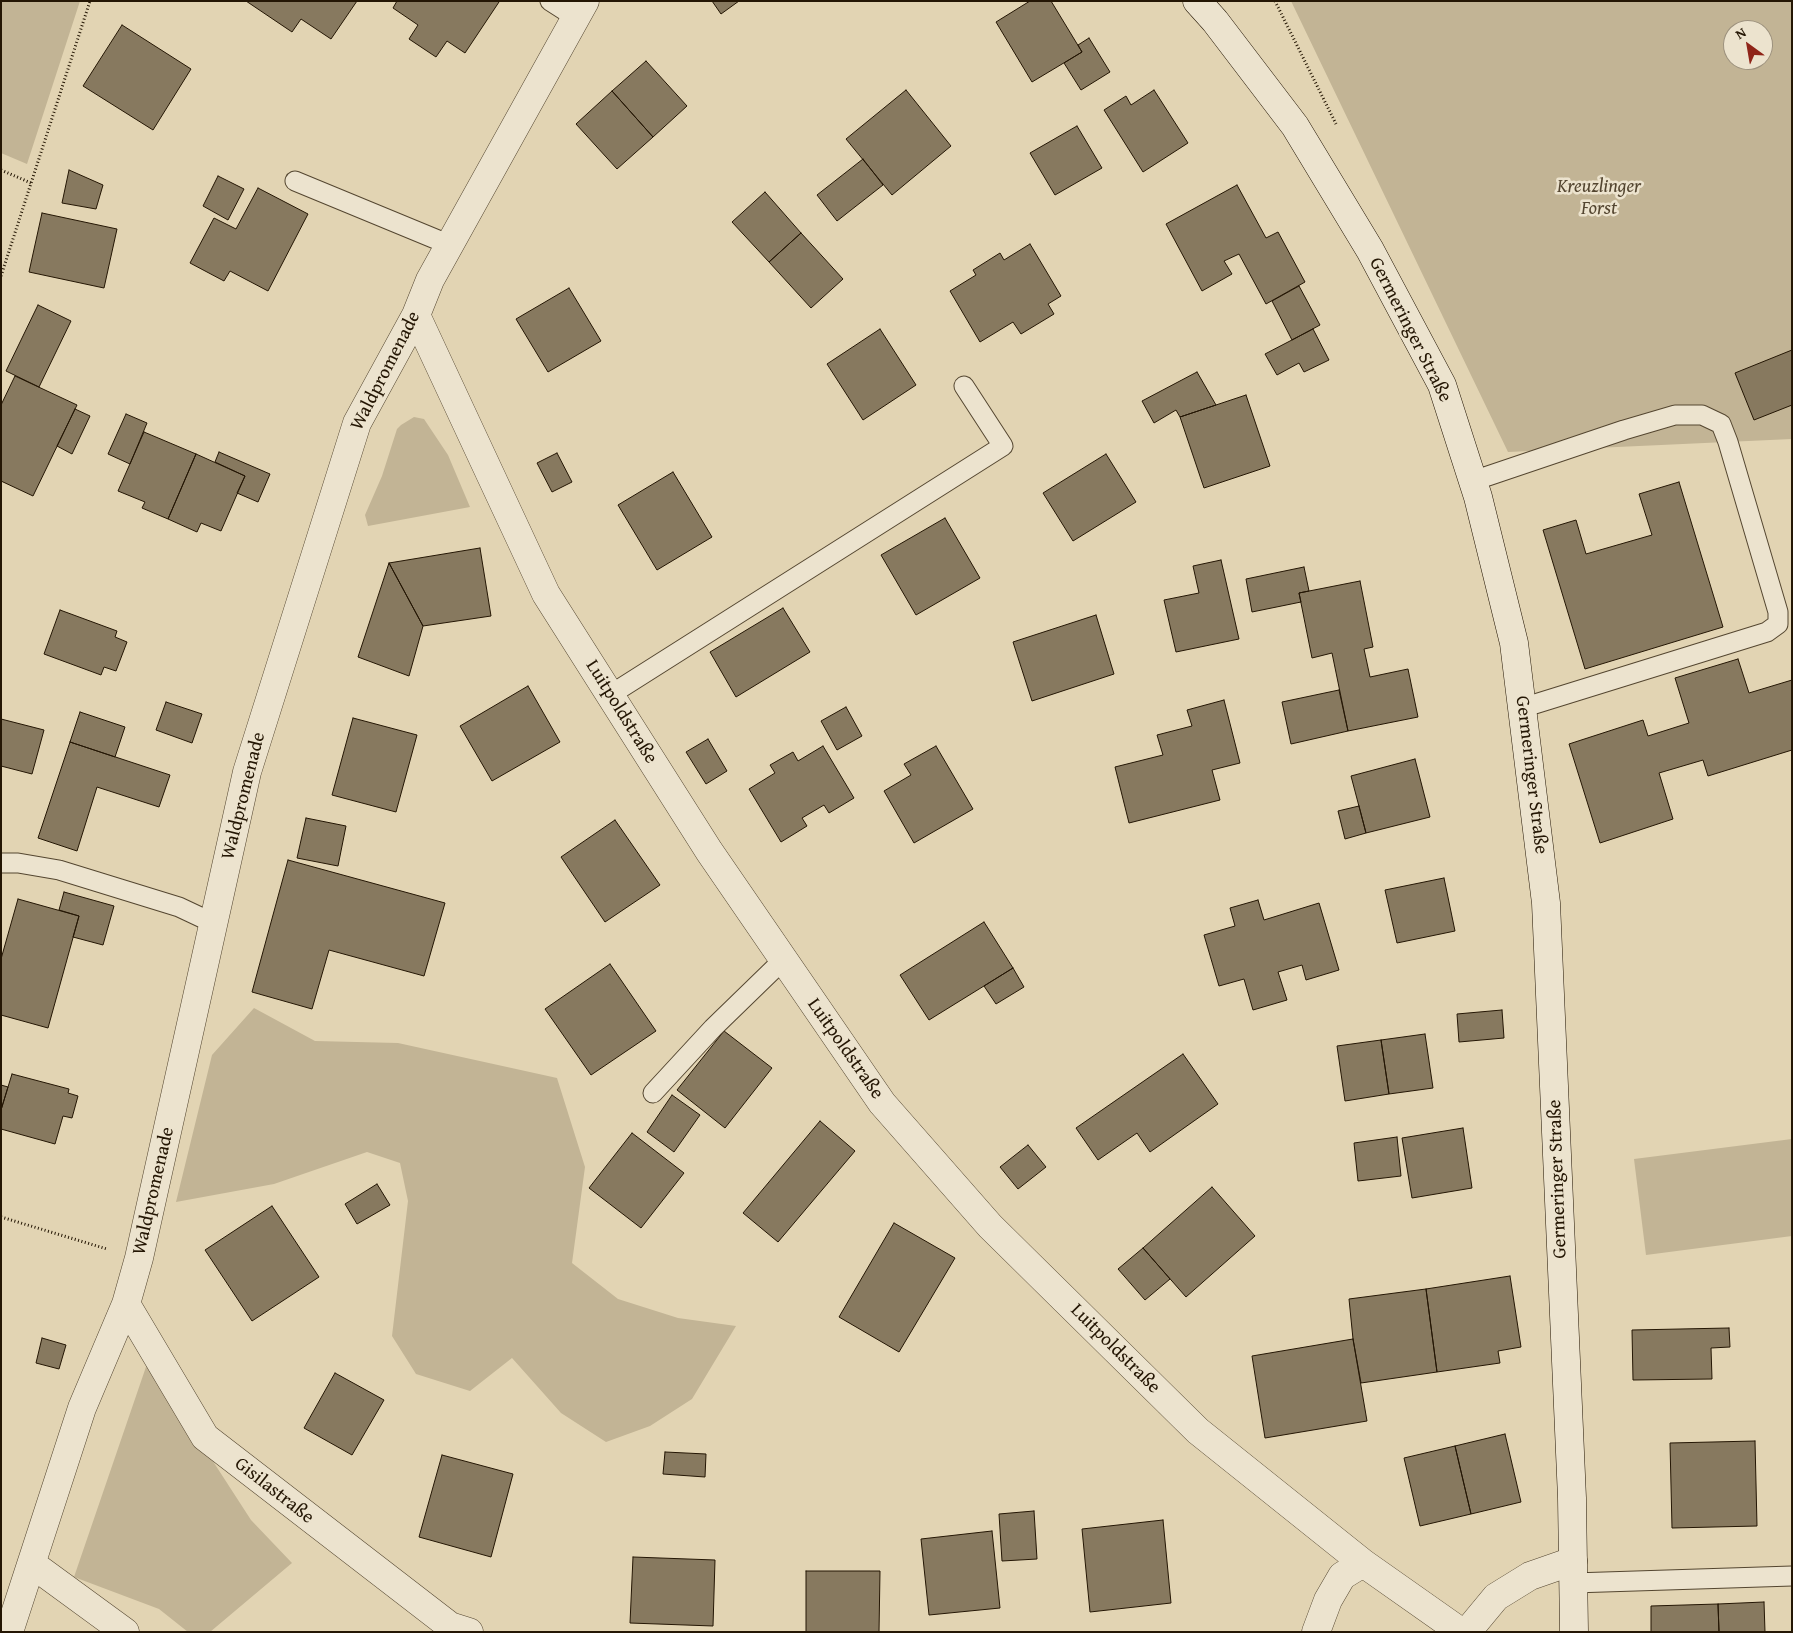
<!DOCTYPE html>
<html>
<head>
<meta charset="utf-8">
<style>
	body { margin:0 }
	#map { position:relative; width:1793px; height:1633px; overflow:hidden; background:#e2d4b3; font-family:"Gentium Book Plus",serif }
	canvas { display:block }
	.frame { position:absolute; inset:0; border:2px solid #241604; pointer-events:none }
	.north { position:absolute; left:1723px; top:20px; width:50px; height:50px; box-sizing:border-box; background:#ece3ce; border:1px solid #9c917d; border-radius:50%; rotate:328deg; font-size:14px; font-weight:700; line-height:20px; text-align:center; color:#241604 }
	.north::after { content:''; display:block; margin:auto; width:18px; height:22px; background:#8f2418; clip-path:polygon(50% 0,100% 100%,50% 72%,0 100%) }
</style>
</head>
<body>
<div id="map">
<canvas width="1793" height="1633"></canvas>
<div class="frame"></div>
<div class="north">N</div>
</div>
<script>
const c = document.querySelector('canvas').getContext('2d');
c.lineJoin = 'round';
function paint(path, color) {
  c.fillStyle = color;
  c.fill(path, 'evenodd');
}
function shape(rows) {
  const path = new Path2D();
  for (const r of rows) {
    path.moveTo(r[0], r[1]);
    for (let i = 2; i < r.length; i += 2) path.lineTo(r[i], r[i + 1]);
  }
  return path;
}
function strokePath(path, color, width, dash) {
  c.strokeStyle = color;
  c.lineWidth = width;
  c.lineCap = dash ? 'butt' : 'round';
  c.setLineDash(dash || []);
  c.stroke(path);
}
function write(font, color, halo, rows, align = 'center') {
  c.font = font + ' "Gentium Book Plus",serif';
  c.lineWidth = 5;
  c.setLineDash([]);
  c.textBaseline = 'middle';
  c.strokeStyle = halo;
  c.fillStyle = color;
  for (const [text, x, y, turn = 0] of rows) {
    c.save();
    c.translate(x, y);
    c.rotate((+turn || 0) * Math.PI / 180);
    c.textAlign = isNaN(turn) ? turn : align;
    if (halo) c.strokeText(text, 0, 0);
    c.fillText(text, 0, 0);
    c.restore();
  }
}
paint(shape([
	[1,1,80,1,27,164,1,153],
	[1291,1,1792,1,1792,439,1508,452],
	[1733,30,1763,30,1763,60,1733,60],
	[414,417,424,419,448,455,470,507,368,526,365,515,382,476,397,429,401,425],
	[254,1008,315,1041,398,1043,557,1078,585,1167,572,1263,618,1299,678,1318,736,1326,692,1399,650,1426,606,1442,561,1413,512,1358,470,1391,416,1374,392,1336,408,1201,400,1163,367,1152,274,1184,176,1202,212,1055],
	[1792,1139,1792,1236,1646,1255,1634,1159],
	[148,1361,251,1520,292,1563,210,1632,188,1632,159,1609,74,1577]
]), '#c2b495');
const building = shape([
	[246,1,357,1,331,39,301,19,292,32,246,1],
	[397,1,497,1,499,2,465,53,447,41,436,57,409,39,418,25,393,8,397,1],
	[712,1,739,1,721,14,712,1],
	[1030,1,1051,1,1082,52,1032,82,996,22,1030,1],
	[122,25,191,69,153,130,83,86,122,25],
	[1089,38,1110,72,1081,90,1064,63,1082,52,1078,45,1089,38],
	[646,61,687,106,653,137,612,91,646,61],
	[906,90,951,146,892,195,846,139,906,90],
	[1154,90,1188,143,1143,172,1104,110,1126,96,1131,105,1154,90],
	[612,91,653,137,617,169,576,124,612,91],
	[1077,126,1102,168,1055,195,1030,153,1077,126],
	[863,159,883,185,837,221,817,195,863,159],
	[69,170,103,185,96,209,62,203,69,170],
	[218,176,244,189,228,220,203,206,218,176],
	[1237,185,1266,238,1278,232,1305,282,1266,304,1239,254,1224,261,1232,274,1202,291,1166,224,1237,185],
	[258,188,308,214,268,291,230,271,224,281,190,263,214,218,236,229,258,188],
	[765,192,801,233,769,262,732,222,765,192],
	[42,213,117,229,104,288,29,272,42,213],
	[801,233,843,279,811,308,769,262,801,233],
	[1030,244,1061,296,1048,304,1054,314,1021,334,1013,322,980,342,950,291,976,275,973,270,1000,253,1004,260,1030,244],
	[1299,286,1320,325,1292,340,1272,301,1299,286],
	[569,288,601,341,548,372,516,319,569,288],
	[38,305,71,321,39,387,6,371,38,305],
	[880,329,916,385,863,420,827,364,880,329],
	[1313,329,1329,360,1304,372,1299,363,1277,375,1265,354,1313,329],
	[1792,350,1792,405,1754,420,1735,373,1792,350],
	[1197,372,1216,405,1180,417,1176,410,1154,423,1142,401,1197,372],
	[15,376,77,405,33,496,1,481,1,405,15,376],
	[1246,395,1270,466,1204,488,1180,417,1246,395],
	[75,409,90,416,72,454,57,446,75,409],
	[126,414,147,423,130,464,108,454,126,414],
	[144,432,196,454,168,519,142,508,145,502,118,491,144,432],
	[219,452,270,474,258,502,237,493,245,476,215,462,219,452],
	[557,453,572,482,552,492,537,463,557,453],
	[196,454,245,476,221,531,201,523,197,532,168,519,196,454],
	[1106,454,1136,502,1073,541,1043,493,1106,454],
	[673,472,712,537,657,570,618,505,673,472],
	[1679,482,1723,627,1585,669,1543,530,1576,520,1586,554,1652,535,1639,494,1679,482],
	[945,518,980,578,916,615,881,555,945,518],
	[480,548,491,616,423,626,389,563,480,548],
	[1221,560,1239,639,1176,652,1164,600,1199,593,1193,566,1221,560],
	[389,563,423,626,409,676,358,657,389,563],
	[1304,567,1309,591,1299,593,1301,602,1252,612,1246,579,1304,567],
	[1360,581,1373,647,1364,649,1370,677,1408,669,1418,717,1348,731,1332,653,1312,658,1299,593,1360,581],
	[783,608,810,652,736,697,710,652,783,608],
	[60,610,117,631,115,637,127,642,116,671,104,667,101,675,44,654,60,610],
	[1096,615,1114,674,1032,701,1013,642,1096,615],
	[1738,659,1749,693,1792,680,1792,750,1708,776,1703,760,1659,773,1673,819,1600,843,1569,744,1643,720,1648,736,1689,723,1675,678,1738,659],
	[528,686,560,742,492,781,460,726,528,686],
	[1339,690,1348,731,1291,744,1282,702,1339,690],
	[1224,700,1240,763,1212,770,1220,800,1129,823,1115,767,1163,755,1157,735,1192,726,1187,710,1224,700],
	[166,702,202,714,192,743,156,730,166,702],
	[846,707,862,736,837,750,821,721,846,707],
	[80,712,125,727,115,757,70,742,80,712],
	[353,718,417,735,396,812,332,795,353,718],
	[1,719,44,730,32,774,1,766,1,719],
	[708,739,727,771,706,784,686,752,708,739],
	[70,742,170,775,159,807,97,787,77,851,38,838,70,742],
	[823,746,854,798,829,813,824,805,802,818,807,826,781,842,749,789,775,773,770,765,793,752,798,761,823,746],
	[936,746,973,809,914,843,884,791,911,775,904,764,936,746],
	[1415,759,1430,817,1366,833,1351,776,1415,759],
	[1359,806,1366,833,1345,839,1338,811,1359,806],
	[306,818,346,826,338,866,297,858,306,818],
	[615,820,660,885,605,922,561,857,615,820],
	[288,860,445,903,424,976,329,950,312,1009,252,992,288,860],
	[1444,878,1455,931,1397,943,1385,890,1444,878],
	[64,892,114,906,103,945,73,937,79,916,59,910,64,892],
	[18,899,79,916,48,1028,1,1015,1,959,18,899],
	[1258,900,1264,920,1319,903,1339,970,1306,980,1302,965,1278,972,1287,1000,1253,1010,1244,979,1219,986,1204,935,1235,926,1230,908,1258,900],
	[984,922,1013,968,929,1020,900,975,984,922],
	[610,964,656,1031,591,1075,545,1009,610,964],
	[1013,968,1024,987,996,1004,984,986,1013,968],
	[1502,1010,1504,1038,1459,1042,1457,1014,1502,1010],
	[724,1031,772,1068,725,1128,677,1090,724,1031],
	[1425,1034,1433,1088,1389,1094,1381,1040,1425,1034],
	[1381,1040,1389,1094,1345,1101,1337,1046,1381,1040],
	[1183,1054,1218,1104,1150,1152,1137,1133,1098,1160,1076,1128,1183,1054],
	[12,1074,69,1089,68,1093,78,1096,72,1118,63,1116,55,1144,1,1129,1,1110,12,1074],
	[1,1085,8,1087,1,1110,1,1085],
	[672,1095,700,1115,674,1152,647,1132,672,1095],
	[820,1121,855,1151,778,1242,743,1213,820,1121],
	[1463,1128,1472,1188,1412,1198,1402,1138,1463,1128],
	[632,1133,684,1173,641,1228,589,1188,632,1133],
	[1397,1137,1401,1176,1358,1181,1354,1143,1397,1137],
	[1028,1145,1046,1167,1018,1189,1000,1167,1028,1145],
	[377,1184,390,1205,357,1224,345,1204,377,1184],
	[1212,1187,1255,1236,1186,1297,1143,1248,1212,1187],
	[272,1206,319,1277,252,1321,205,1250,272,1206],
	[894,1223,955,1258,899,1352,839,1317,894,1223],
	[1143,1248,1170,1279,1145,1300,1118,1269,1143,1248],
	[1510,1276,1521,1347,1498,1351,1500,1363,1437,1372,1426,1289,1510,1276],
	[1426,1289,1437,1372,1361,1383,1353,1339,1349,1299,1426,1289],
	[1729,1328,1730,1347,1711,1348,1712,1379,1633,1380,1632,1330,1729,1328],
	[42,1338,66,1345,59,1369,36,1363,42,1338],
	[1353,1339,1367,1421,1265,1438,1252,1356,1353,1339],
	[335,1373,384,1400,352,1455,304,1428,335,1373],
	[1505,1434,1521,1502,1471,1514,1455,1446,1505,1434],
	[1755,1441,1757,1526,1672,1528,1670,1443,1755,1441],
	[1455,1446,1471,1514,1420,1526,1404,1458,1455,1446],
	[665,1452,706,1454,705,1477,663,1474,665,1452],
	[442,1455,513,1474,491,1557,419,1537,442,1455],
	[1034,1511,1037,1559,1002,1561,999,1514,1034,1511],
	[1163,1520,1171,1603,1090,1612,1082,1529,1163,1520],
	[992,1531,1000,1608,929,1615,921,1539,992,1531],
	[633,1557,715,1560,713,1626,630,1623,633,1557],
	[806,1571,880,1571,879,1632,806,1632,806,1571],
	[1764,1602,1765,1632,1719,1632,1718,1604,1764,1602],
	[1718,1604,1719,1632,1651,1632,1651,1606,1718,1604]
]);
paint(building, '#87795f');
strokePath(building, '#241604', 1);
const lane = shape([
	[550,1,575,17],
	[295,181,450,245],
	[1473,481,1624,430,1675,415,1702,415,1721,424,1728,442,1778,612,1778,624,1767,632,1522,708],
	[610,695,1003,446,964,386],
	[1,863,18,863,59,870,179,907,213,923],
	[653,1093,713,1028,783,960],
	[1573,1583,1792,1576]
]);
const street = shape([
	[416,315,546,594,709,851,882,1103,990,1226,1198,1431,1363,1563,1461,1632],
	[126,1304,205,1437,450,1626,469,1632],
	[32,1564,125,1632],
	[9,1632,82,1408,126,1304,139,1258,247,772,357,423,416,315,430,280,585,1],
	[1316,1632,1328,1600,1342,1576,1363,1563],
	[1467,1632,1496,1597,1530,1576,1573,1561]
]);
const secondary = shape([
	[1197,1,1215,21,1295,126,1370,250,1442,385,1478,497,1514,643,1546,903,1572,1498,1574,1632]
]);
strokePath(lane, '#544630', 21);
strokePath(street, '#544630', 29);
strokePath(secondary, '#241604', 29);
strokePath(shape([
	[1275,1,1336,124],
	[1,170,31,183],
	[1,276,90,1],
	[1,1217,107,1249]
]), '#241604', 3, [1, 2.5]);
strokePath(lane, '#ece3ce', 19);
strokePath(street, '#ece3ce', 28);
strokePath(secondary, '#ece3ce', 28);
write('italic 19px', '#534530', '#ece3ce', [
	["Kreuzlinger",1599,187],
	["Forst",1599,209]
]);
write('19px', '#241604', '#ece3ce', [
	["Germeringer Straße",1410,330,63],
	["Waldpromenade",386,371,-63],
	["Luitpoldstraße",621,712,58],
	["Germeringer Straße",1531,775,83],
	["Waldpromenade",244,796,-76],
	["Luitpoldstraße",845,1049,55],
	["Germeringer Straße",1558,1179,-92],
	["Waldpromenade",154,1191,-77],
	["Luitpoldstraße",1115,1349,45],
	["Gisilastraße",274,1491,38]
]);
</script>
</body>
</html>
